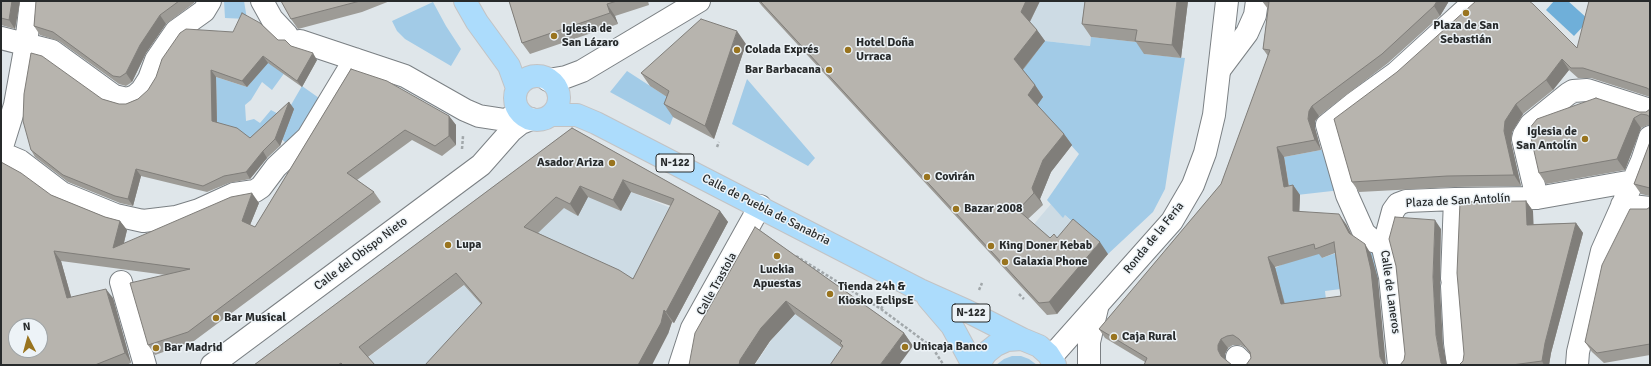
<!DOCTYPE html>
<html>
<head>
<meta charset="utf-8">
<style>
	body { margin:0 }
	#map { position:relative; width:1651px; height:366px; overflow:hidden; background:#dfe6ea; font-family:Signika,sans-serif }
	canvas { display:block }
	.frame { position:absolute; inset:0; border:2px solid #272a2b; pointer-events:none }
	.north { position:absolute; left:8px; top:318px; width:40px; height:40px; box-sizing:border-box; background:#edf3f7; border:1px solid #9ea3a5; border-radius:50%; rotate:354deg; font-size:11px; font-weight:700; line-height:16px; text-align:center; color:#272a2b }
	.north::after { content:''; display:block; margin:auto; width:14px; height:18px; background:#99741f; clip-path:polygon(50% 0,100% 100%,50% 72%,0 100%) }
</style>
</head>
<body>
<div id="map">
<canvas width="1651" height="366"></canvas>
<div class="frame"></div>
<div class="north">N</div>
</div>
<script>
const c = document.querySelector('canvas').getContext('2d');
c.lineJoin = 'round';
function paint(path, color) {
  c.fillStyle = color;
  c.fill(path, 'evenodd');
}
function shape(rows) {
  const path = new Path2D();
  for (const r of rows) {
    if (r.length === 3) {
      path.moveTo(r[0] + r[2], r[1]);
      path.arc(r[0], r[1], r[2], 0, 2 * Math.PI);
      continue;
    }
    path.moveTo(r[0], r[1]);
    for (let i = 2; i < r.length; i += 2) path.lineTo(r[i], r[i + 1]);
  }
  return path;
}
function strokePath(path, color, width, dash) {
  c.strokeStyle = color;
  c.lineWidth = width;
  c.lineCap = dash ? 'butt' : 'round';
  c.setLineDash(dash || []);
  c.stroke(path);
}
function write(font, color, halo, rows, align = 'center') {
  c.font = font + ' Signika,sans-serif';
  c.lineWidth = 3;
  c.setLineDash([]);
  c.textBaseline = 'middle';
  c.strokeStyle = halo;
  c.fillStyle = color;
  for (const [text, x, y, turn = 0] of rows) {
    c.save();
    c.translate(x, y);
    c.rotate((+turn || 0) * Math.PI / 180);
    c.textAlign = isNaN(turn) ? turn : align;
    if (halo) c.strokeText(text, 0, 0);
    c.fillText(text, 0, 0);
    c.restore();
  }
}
paint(shape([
	[1040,1,1095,1,1090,46,1045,41,1029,23],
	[631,192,681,212,641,290,534,236,562,207,585,194,621,211],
	[1051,204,1063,217,1065,215,1074,224,1065,249,1029,230],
	[474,278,493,319,444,365,364,365,362,362],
	[778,295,842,348,848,365,755,365,772,339,786,323]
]), '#cddbe4');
paint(shape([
	[224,1,244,1,247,19,225,18],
	[433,2,446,26,461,49,451,66,405,39,397,31,392,21],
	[1091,37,1146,43,1144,54,1185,58,1165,189,1153,212,1108,254,1065,215,1063,218,1047,200,1079,154,1036,107,1022,70,1045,41,1090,46],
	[266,55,288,68,272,90,262,82,251,100,245,105,246,121,254,119,260,123,271,110,284,117,302,86,319,98,302,126,286,143,271,130,255,145,217,128,216,77,247,87,258,74],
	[627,71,678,104,670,125,610,92],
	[747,79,815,158,808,166,732,124],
	[1326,149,1341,190,1288,196,1290,193,1284,157],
	[1364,243,1379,260,1387,277,1348,283,1349,288,1325,291,1327,308,1280,315,1279,284,1275,268,1283,264,1320,253,1322,258],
	[1012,356,1021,356,1029,359,1037,365,996,365,1004,359]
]), '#a2cbe7');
paint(shape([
	[1554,1,1568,1,1589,20,1574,36,1546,10]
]), '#6fafd9');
const street = shape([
	[262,1,272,19,287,35],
	[1,38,52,51,114,96,127,99,135,96,142,90,149,79,156,60,176,31,204,11,210,1],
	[300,41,405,76,465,110,479,116,505,120,516,115],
	[1220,69,1247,33,1255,15,1257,1],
	[548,80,566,77,582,71,699,1],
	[1,150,15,105,26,44,31,1],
	[1,153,20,161,62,193,116,215,143,221,176,217,199,210,234,194,255,191,261,187,276,167,308,137,355,59],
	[1537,198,1523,139,1524,135,1531,124,1568,94,1573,91,1587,90,1650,110],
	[1622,205,1650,208],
	[1383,244,1373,241,1364,233,1347,195,1327,125,1353,104,1396,73,1475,1],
	[1452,279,1455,199],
	[121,282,145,365],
	[1452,286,1455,343,1458,365],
	[1237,357,1245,365],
	[212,365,481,165,511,131,521,123,531,119],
	[680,365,692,328,760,206],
	[1089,365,1089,342,1097,308],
	[1399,365,1390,277,1383,248,1393,211,1398,204,1406,201,1455,199,1537,198,1633,181],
	[1577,365,1578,352,1602,251,1642,161,1650,137]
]);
const secondary = shape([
	[1051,357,1172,221,1193,185,1205,153,1214,115,1227,1]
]);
const highway = shape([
	[465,1,477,22,509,66,517,88],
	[537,98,22],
	[551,115,577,115,596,123,920,290,967,311,1022,339],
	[928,298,952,326,973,365],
	[978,365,986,353,996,345,1007,340,1022,339,1039,346,1048,354,1055,365]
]);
strokePath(street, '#7b8084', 24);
strokePath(secondary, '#7b8084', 24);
strokePath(highway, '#c3c3c4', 24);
strokePath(shape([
	[717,147,719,142],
	[462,149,463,136],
	[796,256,881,309,932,347,943,364],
	[979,290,982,283],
	[1019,294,1024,299],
	[881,309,887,299]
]), '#a1a7aa', 2.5, [3, 2]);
strokePath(street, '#fff', 22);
strokePath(secondary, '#fff', 22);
strokePath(highway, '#acdcfc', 22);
paint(shape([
	[1,1,20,1,15,29,1,25],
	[36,1,195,1,194,3,166,24,146,53,132,82,126,86,119,84,59,41,40,35,34,26],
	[281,1,390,1,362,12,298,29,291,19],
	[509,1,648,1,649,5,615,16,618,24,530,54,522,43],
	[758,1,1040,1,1030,22,1037,30,1045,41,1023,70,1035,85,1043,97,1037,105,1064,134,1072,145,1051,172,1040,199,1043,205,1028,219,1050,238,1057,238,1108,254,1057,314,1047,315,762,6],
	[1085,1,1188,1,1181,58,1144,54,1136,42,1091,37,1082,24],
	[1262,1,1449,1,1440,16,1388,63,1319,116,1315,121,1315,128,1321,150,1284,157,1289,186,1293,185,1300,195,1299,212,1346,224,1352,235,1371,254,1378,279,1247,365,1251,358,1250,354,1246,348,1240,345,1233,345,1228,348,1225,354,1145,362,1105,338,1099,329,1221,184,1268,56,1263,49,1268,9],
	[1335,253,1341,296,1285,304,1275,267,1319,254,1322,258],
	[1650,1,1650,97,1591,78,1578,78,1569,70,1553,90,1523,114,1512,132,1511,142,1521,186,1454,187,1359,192,1352,182,1577,48],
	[278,40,291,46,317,60,302,87,268,63,247,87,216,77,217,122,250,138,289,102,294,109,280,146,267,158,250,179,229,183,207,192,141,176,133,206,120,203,68,182,35,157,31,150,102,99,119,104,126,104],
	[746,44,714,139,673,117,664,104,667,97,650,86,641,73],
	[351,69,449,116,456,125,456,145,442,156,412,140,357,180,374,192,381,202,194,341,155,355,148,345,166,275,61,261,71,297,113,298,131,363,126,365,1,365,51,195,105,217,120,221,127,230,124,243,259,203,250,225,255,227],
	[1650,109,1650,125,1648,125,1641,128,1625,170,1546,184,1539,173,1639,112,1646,112],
	[572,128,720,211,728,222,674,323,672,322,668,334,481,304,464,285,368,357,375,365,254,365],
	[631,192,671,206,633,279,538,233,564,208,578,216,588,197,621,211],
	[1650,142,1650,196,1641,194,1634,184],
	[1526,201,1533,211,1533,224,1576,223,1583,233,1551,353,1549,365,1459,365,1463,361],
	[1650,207,1650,355,1604,363,1592,352,1585,342,1647,209],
	[755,227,904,333,913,346,842,348,795,314,770,341,754,365,689,365]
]), '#9d9b96');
paint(shape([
	[12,1,20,1,15,29,9,20],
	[1026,1,1040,1,1029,23,1021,12],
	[1177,1,1188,1,1181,58,1172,45],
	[1437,1,1449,1,1440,16,1434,6],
	[607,4,615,16,618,24,610,13],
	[160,15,166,24,146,53,132,82,126,73,140,45],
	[1037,30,1045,41,1022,70,1014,59],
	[737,31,746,44,714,139,705,126],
	[313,53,317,60,302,87,297,81],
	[263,56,268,63,247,87,242,81],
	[1562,59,1569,70,1553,90,1546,80],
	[211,70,216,77,217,128,212,121],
	[1035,85,1043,97,1036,107,1028,95],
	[289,102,294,109,280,146,275,139],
	[1516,104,1523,114,1512,132,1511,142,1521,186,1514,175,1504,131,1505,121],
	[1312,106,1319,116,1315,121,1315,128,1321,150,1315,140,1308,119,1309,111],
	[449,116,456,125,456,145,449,136],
	[1634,118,1641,128,1625,170,1617,159],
	[1064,134,1072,145,1051,172,1040,199,1043,205,1034,193,1032,188,1043,160],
	[1277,147,1284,157,1290,196,1284,187],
	[263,151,267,158,250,179,246,172],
	[136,169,141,176,133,206,128,199],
	[623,180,631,192,621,211,613,200],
	[1293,185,1300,195,1299,221,1293,211],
	[580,186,588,197,578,216,570,204],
	[252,193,259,203,248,230,242,221],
	[1526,201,1533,211,1534,234,1527,225],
	[720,211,728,222,674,323,666,312],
	[1339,214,1346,224,1355,242,1349,233],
	[1435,220,1441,229,1440,287,1443,345,1447,365,1443,365,1441,363,1436,335,1433,277],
	[120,221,127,230,120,258,113,248],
	[1576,223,1583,233,1551,353,1549,365,1544,365,1542,361,1545,343],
	[1100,242,1108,254,1057,314,1049,302],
	[1365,244,1371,254,1378,279,1386,365,1384,365,1380,357],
	[54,251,61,261,74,307,67,298],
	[1268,257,1275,267,1287,314,1281,304],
	[106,289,113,298,131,363,125,353],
	[786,301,795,314,770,341,754,365,739,365,740,360,761,328],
	[664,310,672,322,668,334,652,365,638,365],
	[904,333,913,346,899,365,880,365],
	[1221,339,1228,348,1225,354,1225,360,1221,356,1218,350,1218,345]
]), '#807e7a');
const building = shape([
	[1,1,12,1,9,20,1,18,1,1],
	[36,1,179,1,160,15,140,45,126,73,120,77,113,76,53,32,34,26,36,1],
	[281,1,360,1,291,19,281,1],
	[509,1,617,1,607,4,610,13,522,43,509,1],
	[760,1,1026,1,1021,12,1037,30,1014,59,1035,85,1028,95,1064,134,1043,160,1032,188,1034,193,1018,210,1050,238,1054,234,1057,238,1073,219,1100,242,1049,302,1039,303,760,1],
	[1085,1,1177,1,1172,45,1135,41,1137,30,1082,24,1085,1],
	[1263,1,1437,1,1434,6,1382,54,1312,106,1309,111,1308,119,1315,140,1277,147,1284,187,1293,185,1293,211,1339,214,1349,233,1365,244,1371,270,1380,357,1383,363,1385,365,1246,365,1251,358,1250,352,1239,339,1233,335,1227,336,1221,339,1218,345,1218,350,1221,356,1232,365,1144,365,1147,358,1099,329,1221,184,1270,50,1263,49,1269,2,1263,1],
	[1334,242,1341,296,1281,304,1268,257,1314,244,1315,249,1334,242],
	[1476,1,1529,1,1533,4,1577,48,1589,1,1650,1,1650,90,1647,88,1583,68,1571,68,1562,59,1546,80,1516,104,1505,121,1504,131,1514,175,1447,176,1352,182,1334,119,1397,72,1476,1],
	[242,13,260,23,278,40,285,40,291,46,313,53,297,81,263,56,242,81,211,70,212,121,237,128,250,138,289,102,275,139,263,151,246,172,224,176,203,186,136,169,128,199,115,196,63,175,31,150,23,121,24,94,31,53,42,56,102,99,119,104,126,104,138,99,148,90,156,77,162,59,180,33,186,29,233,32,242,13],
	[701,19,737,31,705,126,664,104,669,91,641,73,701,19],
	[351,69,387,81,449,116,449,136,435,146,405,130,347,173,374,192,188,332,148,345,130,283,190,269,54,251,67,298,106,289,125,353,95,365,1,365,1,162,21,173,51,195,105,217,120,221,113,248,231,197,252,193,242,221,255,227,351,69],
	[16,326,40,326,40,350,16,350,16,326],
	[1596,98,1639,112,1646,112,1650,109,1650,117,1647,115,1641,114,1634,118,1617,159,1539,173,1529,129,1537,119,1596,98],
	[572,128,720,211,666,312,664,310,661,323,638,365,425,365,482,303,456,273,359,347,375,365,343,365,341,363,338,365,254,365,572,128],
	[623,180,674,199,633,279,619,270,524,227,556,197,570,204,580,186,613,200,623,180],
	[1650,142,1650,188,1634,184,1650,142],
	[1526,201,1527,225,1576,223,1545,343,1542,361,1512,365,1459,365,1463,361,1464,354,1457,273,1460,202,1526,201],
	[1650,207,1650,344,1597,353,1585,342,1602,265,1630,209,1647,209,1650,207],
	[1395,217,1435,220,1433,277,1436,335,1441,363,1444,365,1400,365,1404,360,1405,354,1396,266,1389,239,1395,217],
	[755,227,904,333,880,365,830,365,843,346,840,343,842,341,786,301,761,328,740,360,739,365,689,365,695,333,755,227]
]);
paint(building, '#b7b4ae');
strokePath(building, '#807e7a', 1);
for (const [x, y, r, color] of [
	[1466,13,4,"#99741f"],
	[554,36,4,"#99741f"],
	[737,50,4,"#99741f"],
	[848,50,4,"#99741f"],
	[829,70,4,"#99741f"],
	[1585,139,4,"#99741f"],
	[612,163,4,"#99741f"],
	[927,177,4,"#99741f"],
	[956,209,4,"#99741f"],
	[448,245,4,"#99741f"],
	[991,246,4,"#99741f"],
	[777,256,4,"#99741f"],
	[1005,262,4,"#99741f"],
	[830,294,4,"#99741f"],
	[216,318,4,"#99741f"],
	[1114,337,4,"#99741f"],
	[905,347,4,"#99741f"],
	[156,348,4,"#99741f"]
]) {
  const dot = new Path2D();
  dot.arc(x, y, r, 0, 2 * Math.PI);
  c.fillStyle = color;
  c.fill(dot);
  strokePath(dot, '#edf3f7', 1.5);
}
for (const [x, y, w] of [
	[675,163,38],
	[971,313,38]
]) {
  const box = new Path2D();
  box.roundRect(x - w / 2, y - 9, w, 18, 3);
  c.fillStyle = '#edf3f7';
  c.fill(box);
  strokePath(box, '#272a2b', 1);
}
write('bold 11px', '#272a2b', null, [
	["N-122",675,163],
	["N-122",971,313]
]);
write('bold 12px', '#272a2b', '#edf3f7', [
	["Plaza de San",1466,26,"center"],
	["Sebastián",1466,40,"center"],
	["Iglesia de",562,29],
	["San Lázaro",562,43],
	["Hotel Doña",856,43],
	["Urraca",856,57],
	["Colada Exprés",745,50],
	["Bar Barbacana",821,70,"right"],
	["Iglesia de",1577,132,"right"],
	["San Antolín",1577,146,"right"],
	["Asador Ariza",604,163,"right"],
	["Covirán",935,177],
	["Bazar 2008",964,209],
	["Lupa",456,245],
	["King Doner Kebab",999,246],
	["Galaxia Phone",1013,262],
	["Luckia",777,270,"center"],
	["Apuestas",777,284,"center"],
	["Tienda 24h &",838,287],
	["Kiosko EclipsE",838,301],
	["Bar Musical",224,318],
	["Caja Rural",1122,337],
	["Unicaja Banco",913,347],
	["Bar Madrid",164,348]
], 'left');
write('12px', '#272a2b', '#edf3f7', [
	["Plaza de San Antolín",1458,201,-3],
	["Calle de Puebla de Sanabria",766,210,27],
	["Ronda de la Feria",1154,238,-51],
	["Calle del Obispo Nieto",361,254,-37],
	["Calle Trastola",717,284,-61],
	["Calle de Laneros",1390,292,82]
]);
</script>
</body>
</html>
